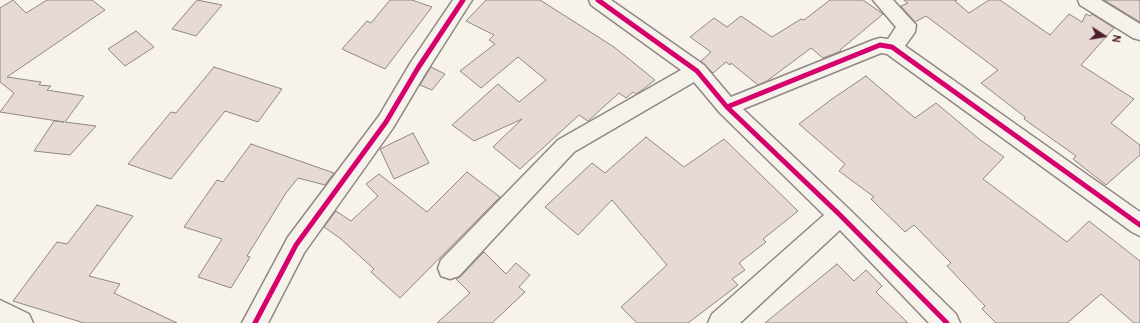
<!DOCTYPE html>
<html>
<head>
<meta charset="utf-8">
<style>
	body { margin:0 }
	#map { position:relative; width:1140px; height:323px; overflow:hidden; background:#f7f3ea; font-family:Pangolin,sans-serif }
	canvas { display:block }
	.north { position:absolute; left:1084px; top:16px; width:40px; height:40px; -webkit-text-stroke:3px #fcf5e5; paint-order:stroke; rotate:102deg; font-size:11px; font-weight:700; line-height:16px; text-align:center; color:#4a1f2b }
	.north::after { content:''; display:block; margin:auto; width:14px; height:18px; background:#4a1f2b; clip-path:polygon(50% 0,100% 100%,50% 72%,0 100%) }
</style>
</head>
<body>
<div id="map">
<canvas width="1140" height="323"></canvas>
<div class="north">N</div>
</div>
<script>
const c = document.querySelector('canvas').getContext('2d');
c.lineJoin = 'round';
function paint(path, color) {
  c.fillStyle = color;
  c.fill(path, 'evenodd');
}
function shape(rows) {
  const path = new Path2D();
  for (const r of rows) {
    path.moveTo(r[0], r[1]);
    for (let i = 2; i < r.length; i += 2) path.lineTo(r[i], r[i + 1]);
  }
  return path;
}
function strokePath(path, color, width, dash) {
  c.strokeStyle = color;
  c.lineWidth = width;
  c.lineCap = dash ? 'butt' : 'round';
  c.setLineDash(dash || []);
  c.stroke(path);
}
const building = shape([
	[13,0,26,13,47,0,92,0,105,10,7,77,41,82,39,85,51,86,47,90,84,96,65,122,96,126,70,155,34,151,54,121,64,122,0,112,14,93,0,82,0,8,13,0],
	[197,0,222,5,196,36,172,29,197,0],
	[390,0,412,0,432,7,385,69,342,49,367,21,371,23,390,0],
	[486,0,540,0,614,47,655,80,642,90,636,94,633,92,626,98,619,93,588,121,579,115,520,169,493,147,522,119,474,141,452,125,498,84,519,102,546,80,518,57,481,88,460,71,495,44,489,40,494,35,466,21,486,0],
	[830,0,863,0,883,14,840,50,841,51,823,58,811,48,767,81,758,85,731,63,730,65,726,62,713,73,701,61,711,52,690,37,714,18,727,27,741,16,772,37,801,19,804,20,830,0],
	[904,0,957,0,955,1,969,13,989,0,1000,0,1050,35,1069,14,1082,22,1086,14,1090,16,1092,14,1114,28,1081,65,1134,99,1111,123,1140,145,1140,155,1106,185,1073,159,1076,156,1024,119,1025,117,981,83,998,70,926,16,915,22,901,6,908,3,904,0],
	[1104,0,1140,0,1140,22,1104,0],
	[136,31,154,47,125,66,108,49,136,31],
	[214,67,282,89,258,122,225,111,171,179,128,164,171,112,176,113,214,67],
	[431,67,445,74,432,90,420,85,431,67],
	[866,76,915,118,936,103,979,139,1004,157,983,179,1067,242,1089,221,1140,261,1140,323,1134,323,1101,294,1067,323,996,323,982,309,985,306,947,266,951,263,914,225,905,232,871,199,874,197,839,171,845,164,799,124,832,99,866,76],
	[413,133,429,163,394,179,380,149,413,133],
	[646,137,684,167,724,139,798,211,763,239,766,242,739,263,745,270,732,279,738,285,688,323,637,323,621,307,667,265,612,200,578,235,545,207,592,163,605,173,646,137],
	[251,144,334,173,325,185,298,178,286,193,247,256,250,257,231,288,198,277,222,239,184,227,217,180,223,182,251,144],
	[467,172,500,197,400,298,371,272,374,269,341,239,324,227,336,211,351,221,378,196,366,184,379,174,427,212,467,172],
	[97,205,133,216,89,276,120,284,114,293,177,323,84,323,13,301,57,242,67,244,97,205],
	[484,252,506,274,516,263,530,275,519,287,525,292,492,323,437,323,470,293,456,279,460,277,484,252],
	[837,264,854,281,866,270,882,286,876,292,908,323,765,323,837,264]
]);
paint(building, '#e7dad5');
strokePath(building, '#908684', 1);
const street = shape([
	[453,0,472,0,425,74,393,128,304,253,268,323,242,323,288,237,379,116,411,62,453,0],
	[589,0,611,0,704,65,731,97,873,40,880,38,888,39,896,27,873,0,893,0,916,25,915,32,905,46,1140,212,1140,236,1132,232,887,54,881,53,743,109,848,208,956,314,960,323,929,323,840,230,740,323,708,323,712,314,824,215,720,113,694,82,574,152,459,276,450,279,441,276,438,268,441,260,558,140,681,70,591,5,589,0],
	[1078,0,1101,0,1140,24,1140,40,1133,38,1080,5,1078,0],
	[0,300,29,314,33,323,0,323,0,300]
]);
strokePath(street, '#908684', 3);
paint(street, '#f5f2ec');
strokePath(shape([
	[598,0,697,71,727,107,840,215,947,323],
	[727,107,880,45,892,47,1140,225],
	[255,323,296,245,386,122,418,68,463,0]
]), '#d6006c', 5);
</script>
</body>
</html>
